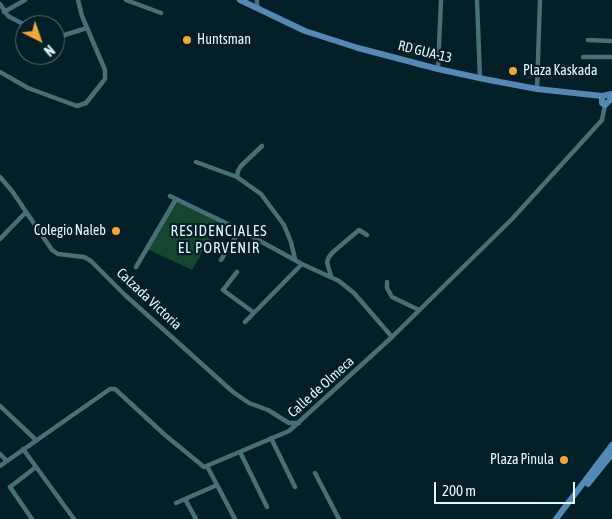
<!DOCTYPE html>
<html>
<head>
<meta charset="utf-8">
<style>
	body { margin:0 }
	#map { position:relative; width:612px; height:519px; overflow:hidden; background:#031f27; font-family:"Asap Condensed",sans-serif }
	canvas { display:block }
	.north { position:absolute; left:15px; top:15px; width:50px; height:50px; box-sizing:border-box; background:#031f27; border:1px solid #5c757c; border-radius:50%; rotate:139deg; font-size:14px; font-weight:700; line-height:20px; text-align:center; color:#e1f5fc }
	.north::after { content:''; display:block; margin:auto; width:18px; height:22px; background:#efa73d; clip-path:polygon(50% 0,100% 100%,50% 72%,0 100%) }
	.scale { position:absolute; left:434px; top:482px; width:141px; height:22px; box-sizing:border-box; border:2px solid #e1f5fc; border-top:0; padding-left:6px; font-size:15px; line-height:18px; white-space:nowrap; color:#e1f5fc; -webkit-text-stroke:4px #031f27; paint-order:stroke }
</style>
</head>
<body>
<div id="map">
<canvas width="612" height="519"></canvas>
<div class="north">N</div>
<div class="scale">200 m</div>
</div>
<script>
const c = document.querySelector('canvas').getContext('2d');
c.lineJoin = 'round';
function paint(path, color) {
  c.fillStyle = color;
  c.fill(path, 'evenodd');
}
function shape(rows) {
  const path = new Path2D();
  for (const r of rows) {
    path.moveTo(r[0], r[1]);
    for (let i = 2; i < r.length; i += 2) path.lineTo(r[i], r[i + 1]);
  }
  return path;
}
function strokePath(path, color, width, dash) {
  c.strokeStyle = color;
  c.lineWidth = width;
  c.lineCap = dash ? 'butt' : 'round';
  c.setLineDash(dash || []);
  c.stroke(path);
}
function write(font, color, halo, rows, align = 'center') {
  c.font = font + ' "Asap Condensed",sans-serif';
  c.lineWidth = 4.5;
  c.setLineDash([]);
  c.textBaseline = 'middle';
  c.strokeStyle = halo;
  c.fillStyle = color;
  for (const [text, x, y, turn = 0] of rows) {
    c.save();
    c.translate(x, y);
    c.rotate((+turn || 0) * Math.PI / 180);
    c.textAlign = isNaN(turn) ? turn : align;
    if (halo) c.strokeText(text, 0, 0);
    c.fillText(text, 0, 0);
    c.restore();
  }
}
paint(shape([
	[176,199,221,221,192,270,147,249]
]), '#144630');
strokePath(shape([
	[126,0,161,13],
	[257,0,257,8],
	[477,0,480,78],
	[0,4,8,16,25,25],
	[4,12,25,0],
	[55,38,87,28],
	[588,40,612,41],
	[401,42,439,53],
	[583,57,612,57],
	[438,69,441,0],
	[0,72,28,88,77,106,86,103,105,79,105,70,82,16,78,0],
	[537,89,540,0],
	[196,162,237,177,261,194,284,225,291,242,295,259],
	[0,177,12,191,52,250,58,254,84,257,91,261,125,295,233,392,249,403,268,410,289,423,299,423],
	[237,177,238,171,241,166,262,146],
	[170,196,240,230,302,264,339,281,354,293,392,337],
	[0,239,26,212],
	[221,260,240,230],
	[136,267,176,199],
	[237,272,223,290,253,312],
	[331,276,327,262,329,257,333,252,359,230,367,235],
	[387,282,387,288,392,297,419,310],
	[245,322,302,264],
	[0,406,36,440],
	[271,438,295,487],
	[23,449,74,519],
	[240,452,267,507],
	[0,454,7,461],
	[0,466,110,389,115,389,165,435,204,467,289,431,392,337,512,219,602,120,605,105],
	[207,466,235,519],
	[315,473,339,519],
	[185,499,196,519],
	[176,503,217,485],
	[32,519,10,487,36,467]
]), '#496d79', 4.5);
strokePath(shape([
	[240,0,305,31,358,48,438,69,484,79,537,89,602,96,612,94],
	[602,96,602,103,605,105,612,98],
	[588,484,612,454],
	[556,519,612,445]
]), '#5489b5', 6);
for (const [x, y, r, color] of [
	[187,40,5,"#efa73d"],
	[513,71,5,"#efa73d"],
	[116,231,5,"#efa73d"],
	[564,460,5,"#efa73d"]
]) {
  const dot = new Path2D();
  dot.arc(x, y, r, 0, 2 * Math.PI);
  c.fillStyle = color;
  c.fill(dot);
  strokePath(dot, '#031f27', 2);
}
write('14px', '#e1f5fc', '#031f27', [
	["Huntsman",197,40],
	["Plaza Kaskada",523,71],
	["Colegio Naleb",106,231,"right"],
	["Plaza Pinula",554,460,"right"]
], 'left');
write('14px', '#e1f5fc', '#031f27', [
	["RD GUA-13",425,52,14],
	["Calzada Victoria",149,299,43],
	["Calle de Olmeca",321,387,-42]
]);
c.letterSpacing = '1px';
write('15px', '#e1f5fc', '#031f27', [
	["RESIDENCIALES",219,231],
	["EL PORVENIR",219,248]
]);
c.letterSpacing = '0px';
</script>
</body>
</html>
